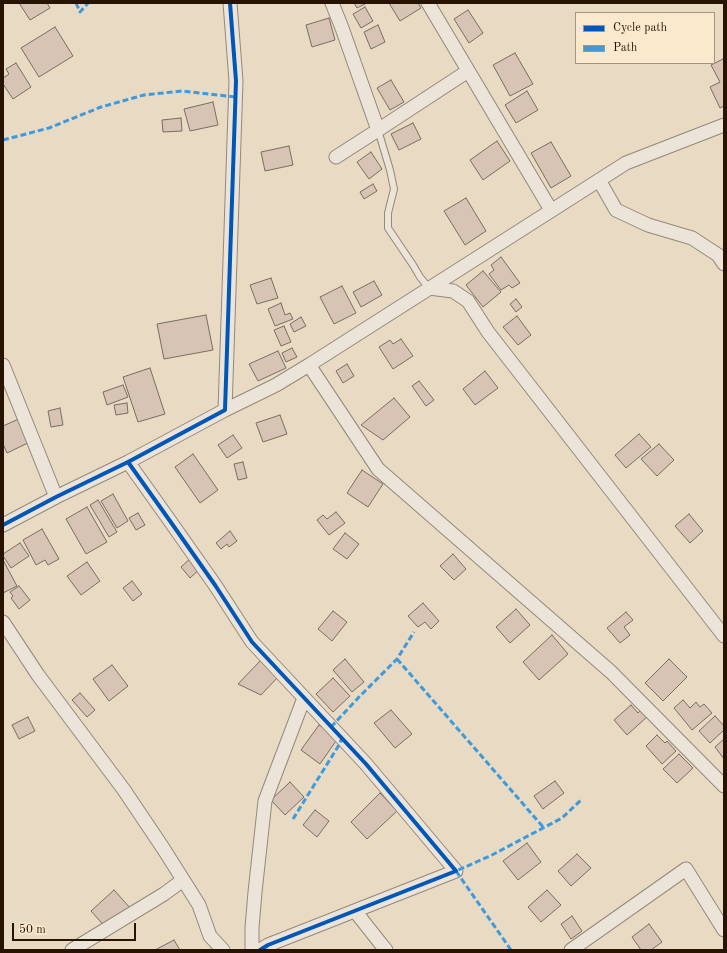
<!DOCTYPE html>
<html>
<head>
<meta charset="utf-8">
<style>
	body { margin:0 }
	#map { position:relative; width:727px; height:953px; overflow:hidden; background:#e9dac3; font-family:"Old Standard TT",serif }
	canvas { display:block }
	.frame { position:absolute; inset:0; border:4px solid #281300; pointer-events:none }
	.legend { position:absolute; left:575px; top:12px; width:140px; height:52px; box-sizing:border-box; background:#fbe9ce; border:1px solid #a7937c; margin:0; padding:5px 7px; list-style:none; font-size:12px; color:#281300 }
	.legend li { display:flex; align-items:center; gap:8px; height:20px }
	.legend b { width:20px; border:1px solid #a7937c }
	.scale { position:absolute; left:12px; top:923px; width:124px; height:18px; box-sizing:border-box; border:2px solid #281300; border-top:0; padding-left:5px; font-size:12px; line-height:14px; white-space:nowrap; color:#281300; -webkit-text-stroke:3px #fbe9ce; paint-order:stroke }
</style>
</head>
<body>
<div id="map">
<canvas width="727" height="953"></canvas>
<div class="frame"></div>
<ul class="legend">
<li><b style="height:5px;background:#0057b8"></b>Cycle path</li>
<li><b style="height:5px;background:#3d9adc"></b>Path</li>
</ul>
<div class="scale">50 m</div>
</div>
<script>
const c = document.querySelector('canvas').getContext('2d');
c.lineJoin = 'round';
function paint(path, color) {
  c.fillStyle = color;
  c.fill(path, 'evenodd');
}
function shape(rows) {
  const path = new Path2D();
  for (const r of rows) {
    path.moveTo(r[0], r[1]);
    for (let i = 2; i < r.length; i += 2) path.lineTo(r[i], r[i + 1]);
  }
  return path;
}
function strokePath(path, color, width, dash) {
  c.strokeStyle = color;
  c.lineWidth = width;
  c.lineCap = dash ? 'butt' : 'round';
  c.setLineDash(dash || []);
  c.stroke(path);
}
const building = shape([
	[19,3,47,3,50,8,30,20,19,3],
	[354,3,367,3,357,8,354,3],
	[389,3,418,3,421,8,400,21,389,3],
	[365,7,373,21,361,28,353,14,365,7],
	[468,10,483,33,469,43,454,19,468,10],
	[329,18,335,40,312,47,306,25,329,18],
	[378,25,385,42,371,49,364,32,378,25],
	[55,27,73,56,39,77,21,48,55,27],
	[515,53,533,84,510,96,493,65,515,53],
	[723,59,724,61,724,106,720,108,710,87,720,82,711,65,723,59],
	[16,63,31,87,13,99,3,84,3,78,9,74,6,69,16,63],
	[391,80,404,102,390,110,377,88,391,80],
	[527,91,538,110,516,123,505,105,527,91],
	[213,102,218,125,190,131,184,109,213,102],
	[181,118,182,131,163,132,162,120,181,118],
	[413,123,421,139,399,150,391,134,413,123],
	[497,141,510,161,483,180,470,160,497,141],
	[551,142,571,176,551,188,531,153,551,142],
	[289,146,293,165,265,171,261,152,289,146],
	[371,152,382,169,369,179,357,162,371,152],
	[373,184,377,191,364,199,360,192,373,184],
	[466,198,486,231,465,245,444,211,466,198],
	[501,257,520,283,512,288,509,285,501,290,489,274,494,270,491,265,501,257],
	[483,271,501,292,483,307,466,285,483,271],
	[271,278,278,298,257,304,250,285,271,278],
	[374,281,382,295,361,307,353,292,374,281],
	[342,286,356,313,334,324,320,297,342,286],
	[516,299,522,307,516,312,510,304,516,299],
	[281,303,285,315,290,313,293,319,275,326,268,309,281,303],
	[206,315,213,350,164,359,157,324,206,315],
	[517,316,531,335,518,345,503,327,517,316],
	[301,317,306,326,294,332,290,324,301,317],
	[284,326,291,342,281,346,274,330,284,326],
	[401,339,413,356,393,369,379,347,390,340,393,344,401,339],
	[292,348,297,357,286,362,282,353,292,348],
	[278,351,286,368,258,381,249,364,278,351],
	[347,364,354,376,343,383,336,371,347,364],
	[150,368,165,414,138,422,123,377,150,368],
	[485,371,498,388,475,405,463,389,485,371],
	[419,381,434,400,426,406,412,386,419,381],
	[123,385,128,397,107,405,103,392,123,385],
	[394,398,410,417,383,440,361,425,394,398],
	[127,403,128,413,116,415,114,405,127,403],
	[60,408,63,425,51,427,48,411,60,408],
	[280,415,287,434,263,442,256,423,280,415],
	[21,418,32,441,7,453,3,444,3,426,21,418],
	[639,434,651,447,626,468,615,455,639,434],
	[233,435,242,448,227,458,218,445,233,435],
	[659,444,674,460,657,476,641,459,659,444],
	[193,454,218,490,200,503,175,467,193,454],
	[243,462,247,478,238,480,234,464,243,462],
	[362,470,383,484,368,507,347,493,362,470],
	[113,494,128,521,117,528,101,501,113,494],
	[98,500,117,532,109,537,90,505,98,500],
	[87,507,107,542,86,554,66,519,87,507],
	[336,512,345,523,329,535,317,520,323,515,327,519,336,512],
	[138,513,145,525,136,530,129,518,138,513],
	[689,514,703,531,690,543,675,526,689,514],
	[42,529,59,559,48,565,45,560,36,565,23,540,42,529],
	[230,531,237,541,229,547,227,544,221,549,216,543,230,531],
	[345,533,359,544,347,559,333,549,345,533],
	[20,543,29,556,11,568,3,556,3,554,20,543],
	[453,554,466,569,454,580,440,566,453,554],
	[192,557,201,568,190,578,181,567,192,557],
	[3,560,17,586,3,593,3,560],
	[87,562,100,581,81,595,67,576,87,562],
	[132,581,142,594,133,601,123,588,132,581],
	[19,586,30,600,19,609,11,598,13,596,10,592,19,586],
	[423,603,439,621,431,629,425,622,418,627,408,616,423,603],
	[516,609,530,625,510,643,496,627,516,609],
	[333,611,347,622,332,641,318,629,333,611],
	[626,612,633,620,624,627,630,635,620,643,607,628,626,612],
	[552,635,568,654,539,680,523,662,552,635],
	[345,659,364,682,352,692,333,670,345,659],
	[669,659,687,677,663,701,645,683,669,659],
	[261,660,278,677,261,695,238,684,261,660],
	[112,665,128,686,109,701,93,679,112,665],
	[333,678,350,696,333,712,316,694,333,678],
	[80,693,95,710,87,717,72,700,80,693],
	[683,700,690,708,696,702,700,707,704,704,712,713,692,730,674,708,683,700],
	[631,705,638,713,642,709,648,716,627,735,614,720,631,705],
	[391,710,412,734,395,748,374,723,391,710],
	[715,716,724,726,724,730,710,743,699,731,715,716],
	[28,717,35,731,19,739,12,725,28,717],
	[319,725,338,738,320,764,301,750,319,725],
	[657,735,665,743,667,741,676,751,662,764,646,746,657,735],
	[724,739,724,759,715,747,724,739],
	[679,754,693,768,677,783,663,769,679,754],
	[555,781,564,793,543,809,534,796,555,781],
	[290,782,304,797,285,815,271,800,290,782],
	[380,793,397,811,367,839,351,822,380,793],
	[315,810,329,821,317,837,303,825,315,810],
	[527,843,541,862,518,880,503,861,527,843],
	[577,854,591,868,571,886,558,871,577,854],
	[114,890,131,909,107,929,91,911,114,890],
	[547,890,561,905,541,922,528,907,547,890],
	[572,916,582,931,571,939,561,924,572,916],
	[649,924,662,942,651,950,641,950,632,937,649,924],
	[174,940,180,950,155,950,174,940]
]);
paint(building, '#d7c4b5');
strokePath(building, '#786d5f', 1);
const service = shape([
	[378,130,390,170,394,189,388,213,388,228,413,265,420,277,429,288]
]);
const minor = shape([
	[332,3,342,28,378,130],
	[428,3,551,210],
	[336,157,378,130,468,71],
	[599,180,616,210,648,225,692,238,718,255,724,264],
	[429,288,453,291,468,301,488,332,724,636],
	[3,365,56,497],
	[309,365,378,469,611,672,724,786],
	[225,410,276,385,309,365,626,163,724,125],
	[128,462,170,521,215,585,252,642,366,764,456,871,268,945,260,950],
	[3,525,56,497,128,462,225,410,236,81,230,3],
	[3,622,38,675,124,790,163,848,199,905,210,936,223,950],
	[355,911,381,944,386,950],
	[72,950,164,894,183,880],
	[252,950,252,928,255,892,265,801,304,698],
	[571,950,686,869,724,930]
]);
strokePath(service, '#938879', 8);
strokePath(minor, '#938879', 15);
strokePath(service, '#ece4d9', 6);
strokePath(minor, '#ece4d9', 13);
strokePath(shape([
	[76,3,80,12,88,3],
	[3,140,49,128,101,107,144,95,182,91,236,97],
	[397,659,544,828],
	[331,727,360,696,397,659,414,632],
	[293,819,339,745,342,738],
	[511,950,456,871,490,856,562,818,581,800]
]), '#3d9adc', 3, [6, 3]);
strokePath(shape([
	[128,462,170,521,215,585,252,642,366,764,456,871,268,945,260,950],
	[3,525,56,497,128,462,225,410,236,81,230,3]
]), '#0057b8', 4);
</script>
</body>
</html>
